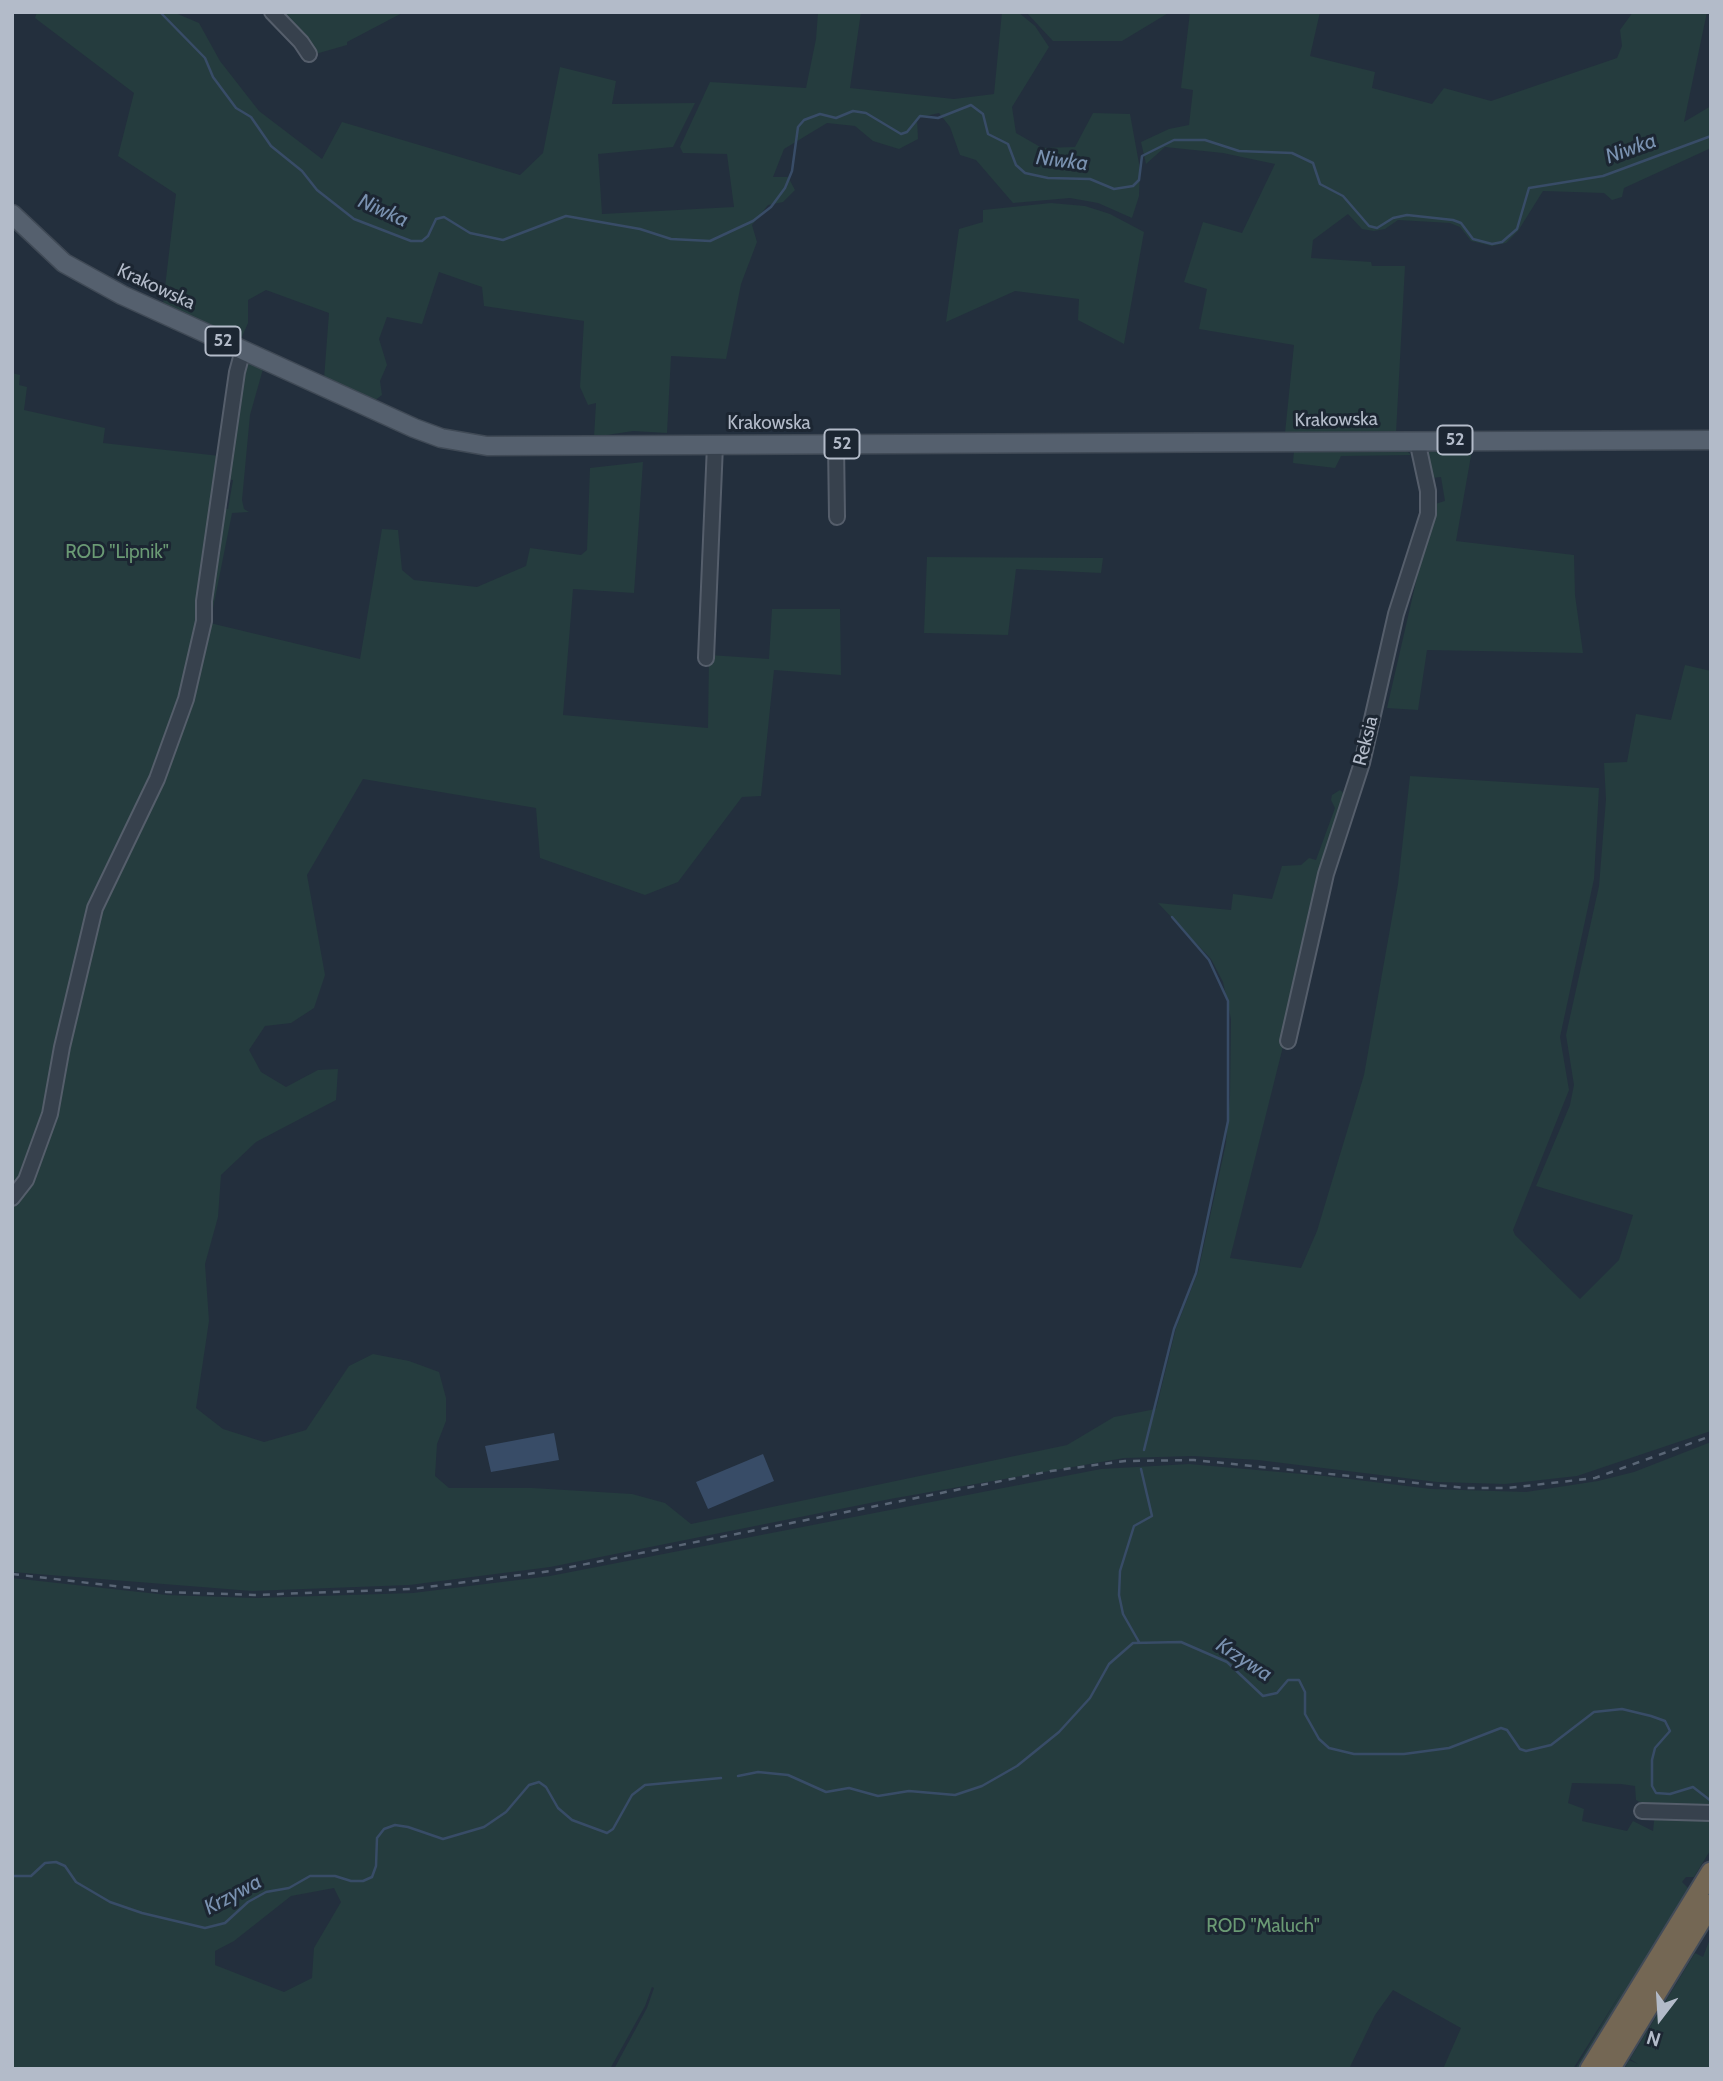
<!DOCTYPE html>
<html>
<head>
<meta charset="utf-8">
<style>
	body { margin:0 }
	#map { position:relative; width:1723px; height:2081px; overflow:hidden; background:#232f3d; font-family:Cabin,sans-serif }
	canvas { display:block }
	.frame { position:absolute; inset:0; border:14px solid #b3bbc9; pointer-events:none }
	.north { position:absolute; left:1625px; top:1983px; width:70px; height:70px; -webkit-text-stroke:5px #1c2632; paint-order:stroke; rotate:197deg; font-size:19px; font-weight:700; line-height:28px; text-align:center; color:#b3bbc9 }
	.north::after { content:''; display:block; margin:auto; width:24px; height:32px; background:#b3bbc9; clip-path:polygon(50% 0,100% 100%,50% 72%,0 100%) }
</style>
</head>
<body>
<div id="map">
<canvas width="1723" height="2081"></canvas>
<div class="frame"></div>
<div class="north">N</div>
</div>
<script>
const c = document.querySelector('canvas').getContext('2d');
c.lineJoin = 'round';
function paint(path, color) {
  c.fillStyle = color;
  c.fill(path, 'evenodd');
}
function shape(rows) {
  const path = new Path2D();
  for (const r of rows) {
    path.moveTo(r[0], r[1]);
    for (let i = 2; i < r.length; i += 2) path.lineTo(r[i], r[i + 1]);
  }
  return path;
}
function strokePath(path, color, width, dash) {
  c.strokeStyle = color;
  c.lineWidth = width;
  c.lineCap = dash ? 'butt' : 'round';
  c.setLineDash(dash || []);
  c.stroke(path);
}
function write(font, color, halo, rows, align = 'center') {
  c.font = font + ' Cabin,sans-serif';
  c.lineWidth = 6;
  c.setLineDash([]);
  c.textBaseline = 'middle';
  c.strokeStyle = halo;
  c.fillStyle = color;
  for (const [text, x, y, turn = 0] of rows) {
    c.save();
    c.translate(x, y);
    c.rotate((+turn || 0) * Math.PI / 180);
    c.textAlign = isNaN(turn) ? turn : align;
    if (halo) c.strokeText(text, 0, 0);
    c.fillText(text, 0, 0);
    c.restore();
  }
}
paint(shape([
	[37,12,173,12,199,23,220,61,259,111,322,159,342,122,520,175,543,153,560,67,616,81,612,104,695,103,673,147,598,154,602,214,734,207,727,154,683,153,680,147,710,82,806,88,816,39,818,12,861,12,850,88,954,99,994,94,1002,12,1018,12,1035,26,1049,47,1012,107,1016,133,1042,148,1075,147,1093,113,1130,114,1140,169,1139,196,1132,218,1098,203,1070,198,1013,203,976,160,960,155,950,127,939,113,917,118,918,139,899,149,873,141,855,126,827,123,784,149,773,177,788,177,795,190,783,202,768,205,752,225,757,242,741,284,726,359,671,356,667,433,633,431,594,437,596,403,588,405,580,387,584,321,484,306,482,287,439,272,422,324,387,317,379,339,387,365,380,381,382,395,374,401,324,379,329,313,266,290,248,300,248,323,241,339,163,304,176,194,118,156,134,93,35,18],
	[277,12,404,12,347,42,347,45,312,55],
	[1026,12,1170,12,1122,41,1053,41],
	[1190,12,1320,12,1310,56,1375,72,1372,88,1432,104,1444,88,1491,101,1617,58,1622,46,1620,30,1633,12,1707,12,1684,122,1711,106,1711,148,1624,188,1622,197,1612,200,1604,193,1543,191,1518,231,1506,243,1492,246,1471,241,1460,227,1450,223,1398,220,1385,229,1374,231,1362,229,1348,214,1313,240,1311,258,1371,262,1372,266,1405,266,1396,433,1285,433,1294,345,1199,329,1207,289,1184,282,1203,222,1242,233,1275,164,1223,153,1165,147,1146,164,1141,142,1169,129,1189,125,1193,90,1181,88],
	[1051,203,1085,206,1110,214,1144,232,1124,344,1078,320,1079,299,1015,291,946,322,959,229,983,222,983,210],
	[248,362,263,369,250,415,242,500,244,509,249,512,232,513,210,623,360,659,382,529,398,530,402,570,414,580,477,587,526,566,530,548,581,555,587,550,590,468,643,462,634,593,573,589,563,715,708,728,709,655,769,659,772,609,840,609,841,675,774,670,761,796,742,797,678,882,645,895,540,858,536,808,363,779,307,875,325,975,314,1008,291,1023,265,1026,249,1050,261,1072,286,1087,318,1070,338,1069,336,1100,256,1142,221,1175,218,1217,205,1264,209,1321,196,1408,223,1429,264,1442,306,1430,349,1366,373,1354,409,1361,439,1372,446,1398,446,1421,437,1444,435,1476,449,1488,532,1488,632,1494,665,1503,691,1524,1067,1445,1114,1417,1156,1409,1176,1328,1198,1272,1226,1143,1230,1096,1231,1019,1223,982,1211,959,1158,903,1231,910,1233,894,1272,899,1282,866,1301,865,1309,858,1316,860,1335,808,1331,800,1332,795,1340,790,1346,795,1230,1258,1301,1268,1317,1231,1364,1075,1398,884,1410,776,1599,788,1594,879,1560,1037,1569,1090,1513,1230,1515,1235,1580,1299,1619,1260,1633,1215,1536,1186,1570,1105,1574,1085,1566,1035,1599,886,1606,799,1604,763,1627,762,1636,714,1671,720,1685,665,1711,671,1711,1431,1577,1476,1505,1484,1437,1482,1258,1460,1193,1456,1124,1458,890,1499,550,1567,409,1585,252,1591,12,1572,12,373,20,375,19,385,27,387,24,410,105,428,103,443,220,456,222,508,228,509,233,480,226,479,245,364],
	[1294,450,1406,450,1411,455,1341,456,1335,468,1293,463],
	[1433,450,1472,450,1456,541,1574,555,1575,595,1583,653,1427,650,1418,710,1387,708,1418,573,1414,571,1435,504,1445,501,1441,477,1431,478,1426,462,1428,453],
	[927,557,1103,558,1101,573,1016,569,1008,635,924,633],
	[1711,1442,1711,1811,1644,1804,1636,1800,1635,1786,1621,1784,1572,1783,1568,1803,1584,1809,1582,1821,1627,1831,1633,1821,1653,1831,1655,1812,1711,1816,1711,1849,1694,1877,1686,1877,1682,1882,1690,1890,1580,2069,1575,2069,1625,1986,1573,2069,1443,2069,1461,2028,1393,1990,1375,2015,1349,2069,614,2069,647,2008,654,1988,652,1987,645,2006,610,2069,12,2069,12,1578,167,1595,255,1598,413,1593,550,1576,1101,1469,1189,1464,1325,1476,1431,1489,1526,1492,1598,1481,1634,1472],
	[334,1888,341,1902,314,1948,312,1978,284,1992,215,1965,215,1951,234,1941,291,1896],
	[1711,1936,1711,2061,1708,2069,1624,2069,1629,2060,1638,2064,1630,2059,1695,1953,1703,1957]
]), '#253c3e');
paint(shape([
	[554,1433,559,1460,491,1472,485,1446],
	[763,1454,774,1481,708,1509,696,1482]
]), '#384c67');
strokePath(shape([
	[160,12,205,58,213,77,236,108,251,117,271,146,302,171,317,190,354,219,411,241,422,241,428,236,436,219,444,217,470,233,503,240,566,216,640,229,671,239,710,241,753,221,771,207,785,188,792,171,798,127,804,120,820,114,836,118,853,111,866,113,901,134,907,132,920,116,938,118,971,105,983,114,988,134,1008,144,1016,165,1025,173,1048,178,1090,179,1114,189,1133,186,1139,180,1142,156,1174,140,1205,140,1239,151,1292,153,1313,163,1320,184,1343,196,1369,226,1377,228,1393,218,1407,215,1453,220,1461,223,1473,239,1492,244,1502,242,1517,229,1529,188,1603,176,1711,136],
	[1144,1450,1174,1329,1196,1273,1228,1121,1228,1001,1209,960,1172,917],
	[1139,1642,1123,1614,1119,1595,1120,1571,1134,1526,1152,1516,1141,1469],
	[738,1776,758,1772,788,1775,826,1792,849,1788,878,1796,909,1791,955,1795,982,1786,1017,1766,1059,1732,1090,1698,1109,1664,1133,1643,1181,1642,1227,1662,1263,1696,1277,1693,1288,1680,1299,1680,1305,1692,1305,1714,1319,1739,1329,1748,1354,1754,1404,1754,1449,1748,1501,1728,1507,1730,1520,1749,1526,1751,1551,1745,1594,1712,1622,1709,1651,1716,1665,1721,1670,1731,1655,1748,1652,1760,1652,1786,1656,1793,1670,1794,1693,1787,1711,1801],
	[12,1876,31,1876,45,1863,56,1862,65,1866,76,1882,110,1902,142,1913,205,1928,225,1923,248,1902,266,1892,289,1888,310,1876,335,1876,351,1881,363,1881,372,1877,376,1866,377,1838,384,1829,395,1825,408,1827,443,1839,484,1827,506,1812,529,1785,539,1782,546,1787,558,1808,572,1820,607,1833,613,1829,632,1795,645,1785,721,1778]
]), '#384c67', 2.5);
const minor = shape([
	[272,12,301,42,309,54],
	[836,444,837,517],
	[706,658,715,445],
	[1288,1041,1326,874,1362,763,1396,614,1428,514,1428,491,1417,440],
	[12,1198,26,1180,50,1114,62,1047,95,908,157,779,186,699,204,621,204,601,237,372,243,350],
	[1642,1811,1711,1813]
]);
const major = shape([
	[12,214,64,263,122,295,414,428,441,438,487,446,1711,440]
]);
const highway = shape([
	[1590,2069,1711,1872],
	[1610,2069,1711,1904]
]);
strokePath(minor, '#555e6b', 18);
strokePath(major, '#404a56', 21);
strokePath(highway, '#424b58', 23);
strokePath(minor, '#37414d', 14);
strokePath(major, '#55606e', 18);
strokePath(highway, '#746754', 19);
strokePath(shape([
	[12,1574,166,1592,254,1595,412,1589,551,1571,1051,1471,1125,1461,1194,1460,1465,1488,1508,1488,1595,1478,1711,1436]
]), '#596575', 2.5, [7, 7]);
for (const [x, y, w] of [
	[223,341,35],
	[1455,440,35],
	[842,444,35]
]) {
  const box = new Path2D();
  box.roundRect(x - w / 2, y - 14.5, w, 29, 5);
  c.fillStyle = '#1c2632';
  c.fill(box);
  strokePath(box, '#b3bbc9', 2);
}
write('bold 18px', '#b3bbc9', null, [
	["52",223,341],
	["52",1455,440],
	["52",842,444]
]);
write('19px', '#b3bbc9', '#1c2632', [
	["Krakowska",156,287,25],
	["Krakowska",1336,420,-1],
	["Krakowska",769,423],
	["Reksia",1366,741,-76]
]);
write('19px', '#6a9a74', '#1c2632', [
	["ROD \"Lipnik\"",117,552],
	["ROD \"Maluch\"",1263,1926]
]);
write('italic 21px', '#7a92b1', '#1c2632', [
	["Niwka",1631,149,-20],
	["Niwka",1062,161,7],
	["Niwka",383,211,24],
	["Krzywa",1244,1660,33],
	["Krzywa",233,1895,-28]
]);
</script>
</body>
</html>
